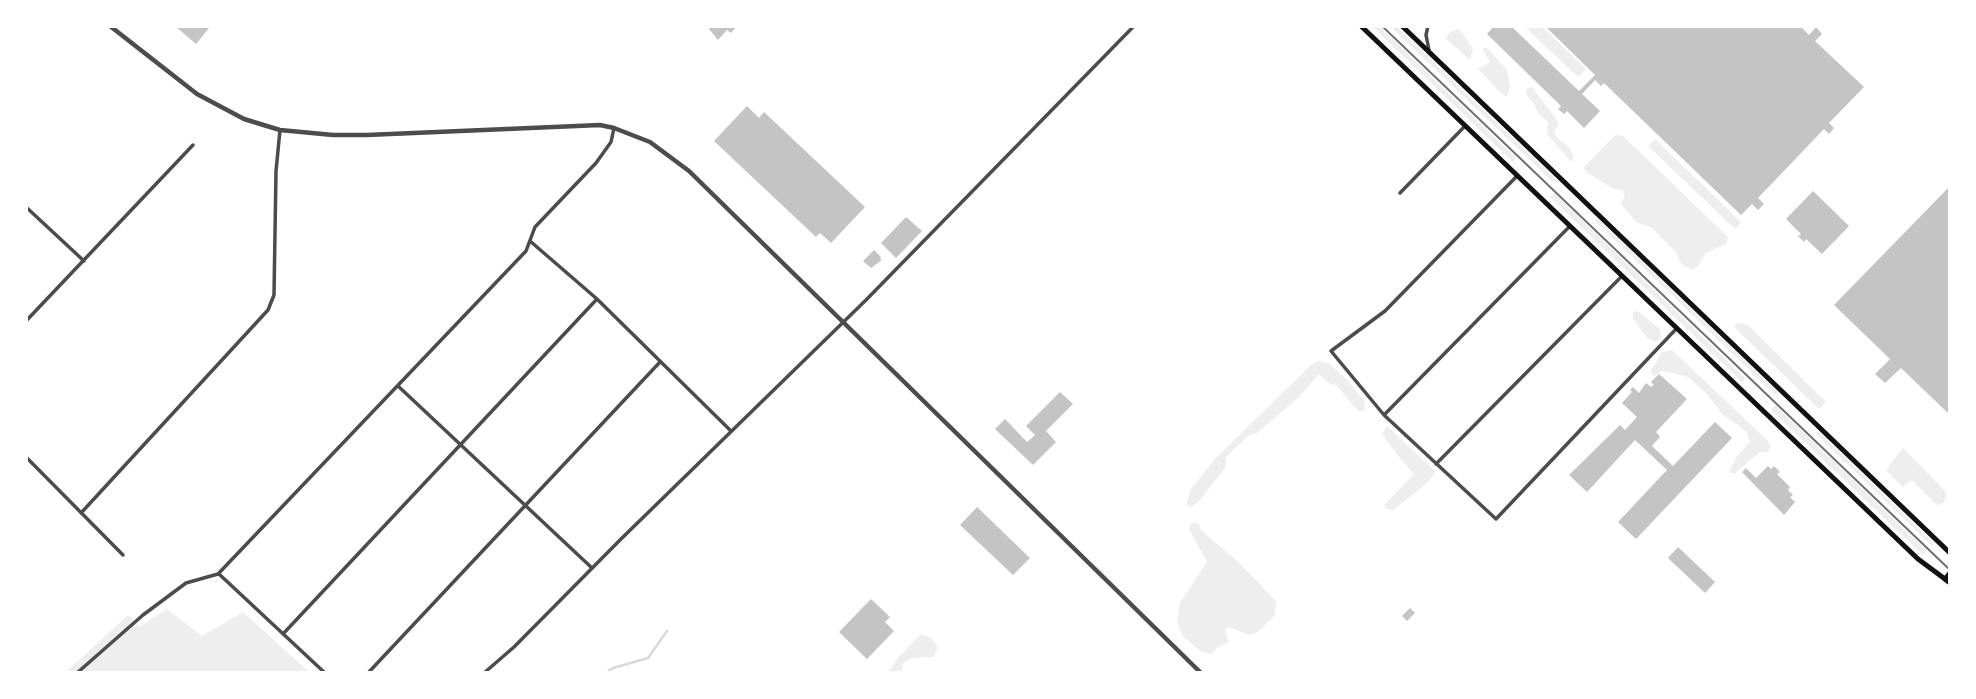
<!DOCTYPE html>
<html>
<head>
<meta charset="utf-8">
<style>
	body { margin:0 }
	#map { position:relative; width:1976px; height:699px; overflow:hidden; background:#fff; font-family:Lato,sans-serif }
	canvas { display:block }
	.frame { position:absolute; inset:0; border:28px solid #fff; pointer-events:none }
</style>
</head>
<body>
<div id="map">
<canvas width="1976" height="699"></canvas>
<div class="frame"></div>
</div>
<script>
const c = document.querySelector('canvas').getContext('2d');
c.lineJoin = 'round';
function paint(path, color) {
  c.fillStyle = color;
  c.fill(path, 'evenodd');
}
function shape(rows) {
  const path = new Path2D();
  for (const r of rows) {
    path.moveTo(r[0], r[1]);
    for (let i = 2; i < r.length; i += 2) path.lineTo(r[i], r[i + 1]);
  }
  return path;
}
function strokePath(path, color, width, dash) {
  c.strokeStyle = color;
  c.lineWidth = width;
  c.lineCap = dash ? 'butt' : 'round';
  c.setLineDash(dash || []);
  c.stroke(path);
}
paint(shape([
	[1372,26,1379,26,1516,158,1513,162],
	[1390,26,1396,26,1557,180,1554,183],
	[1524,26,1541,26,1586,69,1578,77],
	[1459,29,1473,48,1470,60,1445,38,1450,32],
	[1482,48,1487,48,1507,70,1510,86,1507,97,1501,93,1478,69,1490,62],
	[1532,87,1559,123,1554,132,1558,139,1568,146,1574,156,1571,162,1547,134,1548,122,1538,113,1534,104,1527,96,1526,90],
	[1615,135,1623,136,1728,237,1726,244,1706,253,1699,265,1692,270,1681,264,1676,252,1652,228,1636,222,1621,204,1625,195,1622,190,1614,189,1586,172,1584,167],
	[1655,139,1741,222,1735,229,1648,146],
	[1554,193,1745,378,1744,380,1742,382,1550,197],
	[1597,218,1778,392,1775,395,1595,221],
	[1637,311,1660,329,1661,338,1656,342,1647,338,1633,319,1633,312],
	[1737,323,1748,325,1826,402,1819,409,1734,327],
	[1672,350,1768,441,1771,447,1767,452,1760,452,1734,474,1729,472,1737,456,1750,442,1746,431,1722,414,1707,394,1688,377,1669,372,1662,371,1654,376,1650,372,1662,352],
	[1318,361,1329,363,1346,379,1365,402,1364,410,1359,412,1336,385,1330,384,1319,374,1298,398,1257,433,1249,435,1226,457,1225,468,1200,500,1192,507,1186,505,1191,489,1215,459,1311,365],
	[1775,405,1927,551,1923,555,1771,410],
	[1387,426,1435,471,1432,477,1419,490,1393,510,1386,509,1384,505,1414,474,1398,456,1382,434],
	[1818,431,1934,543,1932,546,1816,434],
	[1903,448,1947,493,1944,502,1938,506,1912,480,1903,487,1886,470],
	[1191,523,1198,523,1201,530,1237,561,1276,601,1275,615,1258,632,1249,635,1229,627,1225,631,1229,642,1217,648,1211,654,1201,652,1183,636,1177,623,1180,602,1207,562,1189,529],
	[167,609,202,636,243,612,310,673,65,673,128,615,139,627],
	[921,634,931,638,937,645,937,651,933,657,912,658,903,663,902,673,888,673,897,659]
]), '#eee');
strokePath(shape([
	[606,673,613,668,648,658,667,631]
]), '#d9d9d9', 2.5);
paint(shape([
	[175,26,207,26,209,28,196,44],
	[711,26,737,26,731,33,727,30,718,40,709,29],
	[1494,26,1511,26,1579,91,1595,75,1545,26,1800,26,1809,35,1816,27,1822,34,1815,41,1864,87,1829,123,1834,128,1829,134,1824,129,1758,198,1764,204,1758,210,1752,204,1741,215,1604,83,1601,86,1595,80,1582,94,1600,111,1584,128,1567,111,1564,114,1558,109,1561,106,1487,34],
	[747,106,759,118,764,112,865,207,831,243,820,233,816,237,714,141],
	[1950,186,1950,415,1901,368,1885,383,1875,374,1890,359,1834,305],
	[1813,191,1849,226,1822,254,1806,239,1804,242,1798,236,1801,234,1786,219],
	[906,217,922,231,896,258,881,243],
	[874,250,881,257,880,259,882,260,871,268,863,261],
	[1659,374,1687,399,1656,432,1660,437,1652,446,1673,466,1715,422,1732,438,1636,539,1618,522,1667,470,1635,440,1587,492,1569,475,1620,425,1625,430,1637,417,1622,403,1632,392,1630,390,1633,387,1639,393,1646,383,1651,387,1654,385,1651,382],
	[1060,392,1073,404,1046,431,1056,442,1033,465,995,429,1005,419,1027,442,1035,435,1026,426],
	[1768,466,1771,469,1774,466,1780,472,1777,474,1790,487,1788,490,1793,495,1790,497,1795,502,1784,515,1742,472,1746,468,1756,478],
	[977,507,1030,558,1013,575,960,525],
	[1678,547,1715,582,1705,593,1668,558],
	[871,599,890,617,885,622,894,631,867,659,839,632],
	[1410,608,1415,613,1407,621,1402,616]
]), '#c4c4c4');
strokePath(shape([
	[1428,26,1426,35,1429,50],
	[1517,176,1385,311,1331,351,1384,415,1496,519,1677,328],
	[1400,193,1465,126],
	[26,207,84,261],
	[530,241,597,299,731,431],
	[26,321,193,145],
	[398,386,592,568],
	[1384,415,1570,226],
	[26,457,123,555],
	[1436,464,1622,276],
	[81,513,268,310,274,295,276,171,280,130],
	[219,574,325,673],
	[283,634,597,299],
	[77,673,143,615,186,583,218,574,526,251,535,227,596,163,611,142,614,128],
	[368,673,660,362],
	[484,673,514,647,621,539,866,300,1134,26]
]), '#4c4c4c', 3.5);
strokePath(shape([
	[110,26,197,94,244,119,280,130,333,135,367,135,600,125,614,128,650,142,689,171,1201,673]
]), '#4c4c4c', 4.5);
strokePath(shape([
	[1361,26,1918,559,1945,579],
	[1402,26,1950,553]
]), '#111', 5);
strokePath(shape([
	[1950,573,1945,579,1950,583]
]), '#111', 5);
strokePath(shape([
	[1382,26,1950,570]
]), '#707070', 2);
</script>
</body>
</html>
